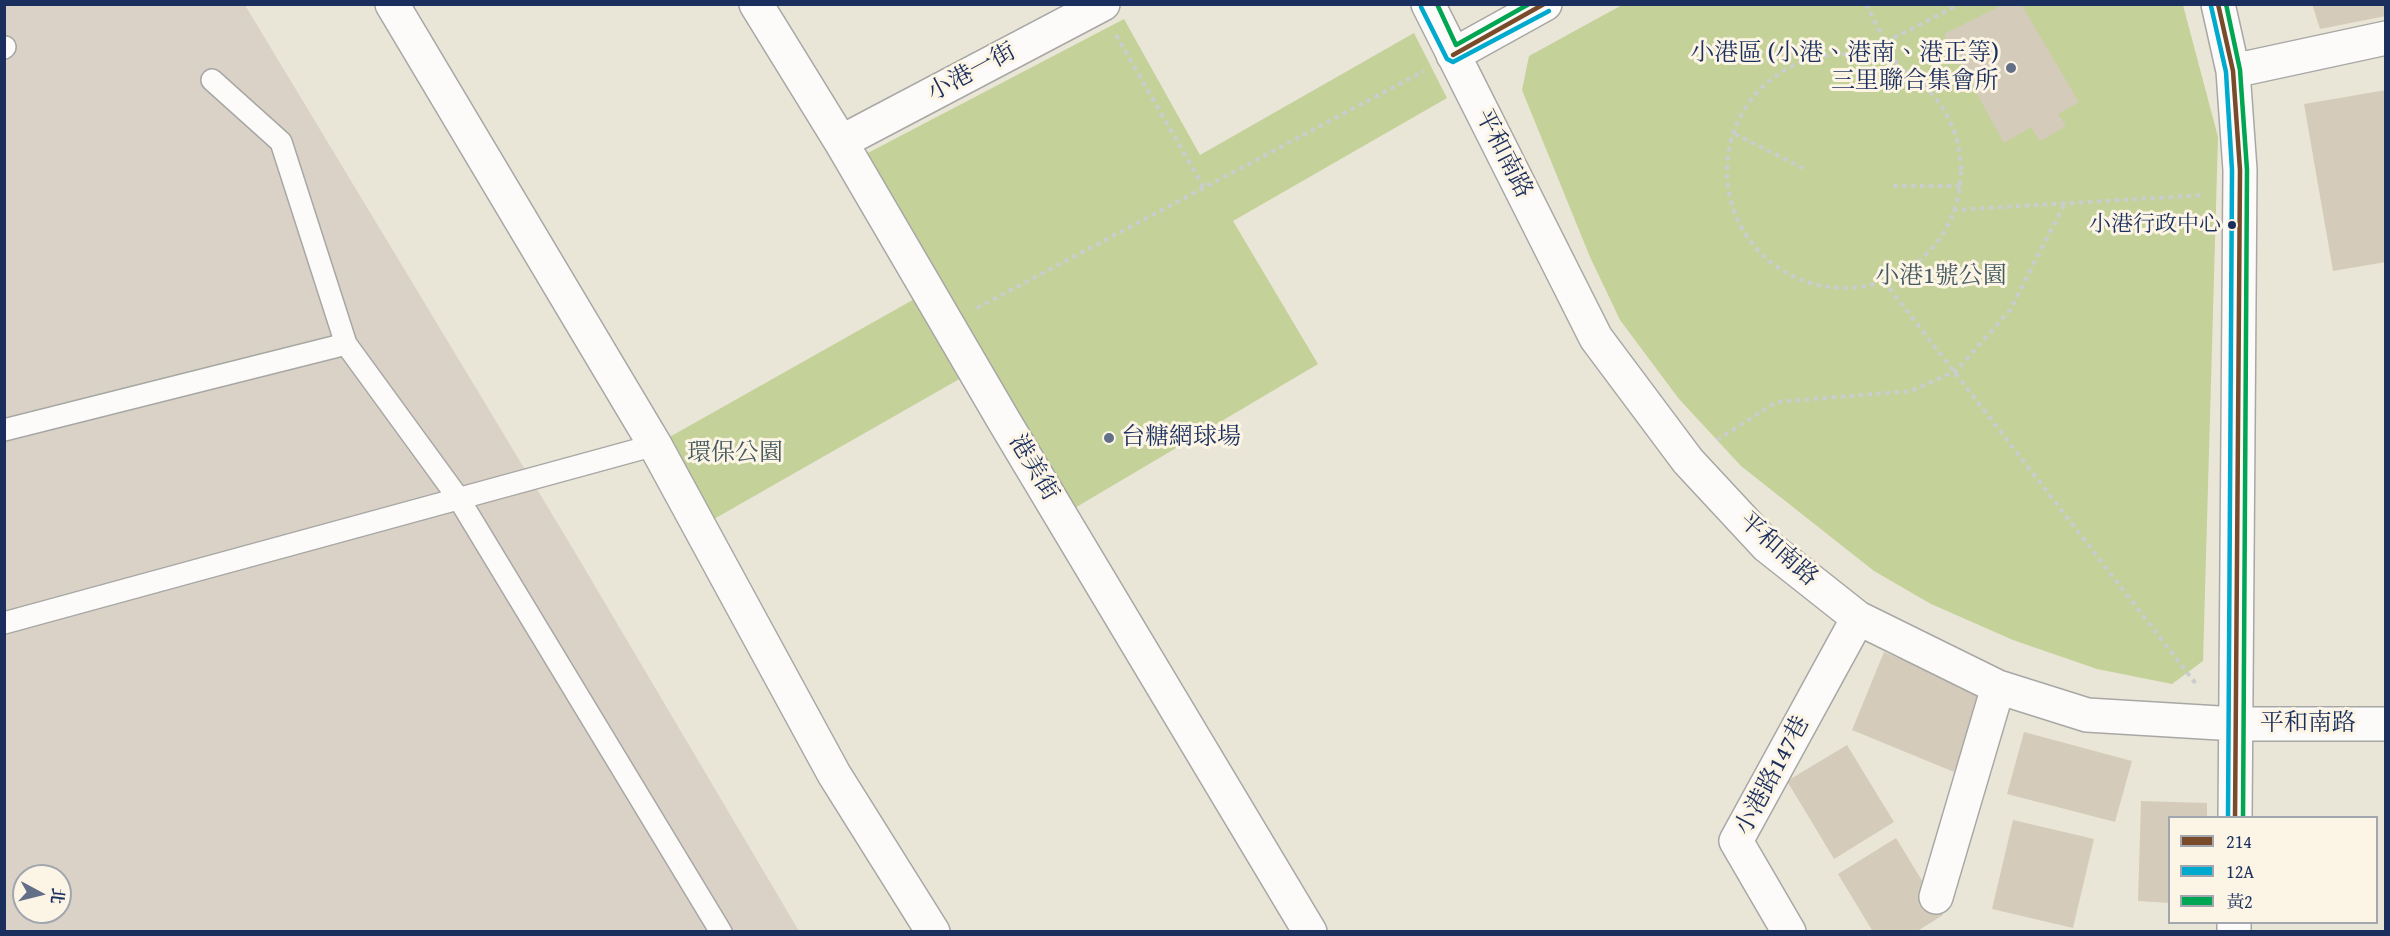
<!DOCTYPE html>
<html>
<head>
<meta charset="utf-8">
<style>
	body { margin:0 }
	#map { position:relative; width:2390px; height:936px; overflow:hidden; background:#eae6d7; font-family:"Gentium Book Plus","Noto Serif TC",serif }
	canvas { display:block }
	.frame { position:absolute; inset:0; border:6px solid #1b2f5e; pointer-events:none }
	.legend { position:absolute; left:2168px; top:816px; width:210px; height:108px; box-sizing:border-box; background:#fcf5e5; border:2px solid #a2a6af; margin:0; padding:8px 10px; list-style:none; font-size:18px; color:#1b2f5e }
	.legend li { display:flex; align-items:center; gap:12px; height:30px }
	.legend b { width:30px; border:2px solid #a2a6af }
	.north { position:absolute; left:12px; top:864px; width:60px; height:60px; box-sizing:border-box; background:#fcf5e5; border:2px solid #a2a6af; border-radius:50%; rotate:97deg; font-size:16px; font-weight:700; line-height:24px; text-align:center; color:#1b2f5e }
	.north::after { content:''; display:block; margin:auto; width:21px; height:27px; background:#636f88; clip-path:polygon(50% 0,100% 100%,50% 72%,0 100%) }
</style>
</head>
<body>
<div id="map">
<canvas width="2390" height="936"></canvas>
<div class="frame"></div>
<ul class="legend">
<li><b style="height:8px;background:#7a4b2a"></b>214</li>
<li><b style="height:8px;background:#00a9ce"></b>12A</li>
<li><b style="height:8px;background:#00a651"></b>黃2</li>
</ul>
<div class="north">北</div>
</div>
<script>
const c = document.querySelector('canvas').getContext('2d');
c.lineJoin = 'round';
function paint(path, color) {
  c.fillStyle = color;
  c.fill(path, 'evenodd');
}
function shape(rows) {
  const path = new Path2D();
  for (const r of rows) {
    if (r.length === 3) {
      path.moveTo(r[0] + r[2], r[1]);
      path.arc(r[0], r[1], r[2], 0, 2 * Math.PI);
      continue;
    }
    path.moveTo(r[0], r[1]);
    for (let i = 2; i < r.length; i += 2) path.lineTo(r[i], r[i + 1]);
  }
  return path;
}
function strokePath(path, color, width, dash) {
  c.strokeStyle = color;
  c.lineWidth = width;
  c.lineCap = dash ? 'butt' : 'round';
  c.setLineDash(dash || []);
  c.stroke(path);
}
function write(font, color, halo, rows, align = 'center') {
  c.font = font + ' "Gentium Book Plus","Noto Serif TC",serif';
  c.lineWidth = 6;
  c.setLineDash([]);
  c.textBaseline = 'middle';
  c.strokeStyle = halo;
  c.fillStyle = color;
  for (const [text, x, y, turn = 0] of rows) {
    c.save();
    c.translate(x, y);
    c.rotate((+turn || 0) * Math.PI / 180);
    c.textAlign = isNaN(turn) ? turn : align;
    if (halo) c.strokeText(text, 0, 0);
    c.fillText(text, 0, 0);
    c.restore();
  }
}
paint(shape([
	[5,5,245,5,576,554,799,931,5,932],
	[24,876,60,876,60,912,24,912]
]), '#dbd2c7');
paint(shape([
	[1622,5,2183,5,2218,137,2203,661,2172,684,2097,669,2013,640,1931,604,1874,571,1741,466,1679,399,1620,320,1590,257,1522,90,1529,56],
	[1124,19,1200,155,1414,33,1447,98,1233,221,1318,364,1068,512,984,365,714,519,666,439,941,284,864,155]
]), '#c4d199');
paint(shape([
	[2004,4,2021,4,2079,102,2058,114,2066,126,2040,141,2031,127,2004,143,1944,34],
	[2312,4,2386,4,2386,16,2320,29],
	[2386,90,2386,262,2333,271,2304,104],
	[1884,652,1986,695,1954,772,1852,730],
	[2024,732,2132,761,2115,822,2007,794],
	[1847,745,1894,822,1834,859,1787,781],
	[2141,801,2207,803,2207,818,2170,818,2170,903,2138,901],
	[2013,820,2094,839,2073,928,1992,909],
	[1896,838,1943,915,1916,932,1873,932,1838,874]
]), '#d5cbbb');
const lane = shape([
	[4,48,5,47],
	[212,80,281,142,346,344],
	[4,430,346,344,459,499,721,932],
	[4,623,655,445]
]);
const street = shape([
	[392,4,655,445,834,774,933,932],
	[756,4,841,142,1004,421,1310,932],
	[1428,4,1596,338,1688,461,1767,546,1858,618,1998,687,2087,715,2236,724,2386,724],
	[2218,4,2233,71,2240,170,2235,818],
	[1453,55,1545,4],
	[2233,71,2386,38],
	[841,142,1103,4],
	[1936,897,1998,687],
	[1789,932,1736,841,1858,618],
	[2234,932,2234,922]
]);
strokePath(lane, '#a7a7a5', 24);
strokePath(street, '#a7a7a5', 36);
strokePath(shape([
	[1866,4,1897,65],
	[1116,35,1204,188],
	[1886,42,1960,4],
	[1844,171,117],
	[1735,134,1805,169],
	[1893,186,1961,186],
	[1953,210,2205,195],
	[1884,281,2196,684],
	[977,308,1424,71],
	[1717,440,1776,402,1911,391,1956,371,2010,310,2065,203]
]), '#cbcccd', 4, [4.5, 4.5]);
strokePath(lane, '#fcfbf9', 21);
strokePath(street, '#fcfbf9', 33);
strokePath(shape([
	[2218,4,2233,71,2240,170,2235,818],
	[1453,55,1544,4]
]), '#7a4b2a', 4.5);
strokePath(shape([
	[2211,6,2226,72,2232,170,2228,818],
	[1421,7,1447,59,1453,62,1549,11]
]), '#00a9ce', 4.5);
strokePath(shape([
	[1437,4,1456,45,1529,4],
	[2226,4,2240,70,2247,170,2243,818]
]), '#00a651', 4.5);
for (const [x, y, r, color] of [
	[2011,68,6,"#636f88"],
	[2232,225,5,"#1b2f5e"],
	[1109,438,6,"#636f88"]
]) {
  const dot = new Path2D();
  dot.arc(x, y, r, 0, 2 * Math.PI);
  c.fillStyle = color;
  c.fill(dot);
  strokePath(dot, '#fcf5e5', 2);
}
write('22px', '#1b2f5e', '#fcf5e5', [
	["小港行政中心",2221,225]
], 'right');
write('24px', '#1b2f5e', '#fcf5e5', [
	["小港區 (小港、港南、港正等)",1999,54],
	["三里聯合集會所",1999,82],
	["台糖網球場",1121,438,"left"]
], 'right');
write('24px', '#1b2f5e', '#fcf5e5', [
	["小港一街",972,73,-28],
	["平和南路",1503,154,63],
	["港美街",1033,468,59],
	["平和南路",1778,550,42],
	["平和南路",2308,724],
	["小港路147巷",1773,776,-62]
]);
write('24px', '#445a60', '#fcf5e5', [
	["小港1號公園",1941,277],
	["環保公園",735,454]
]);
</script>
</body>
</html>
